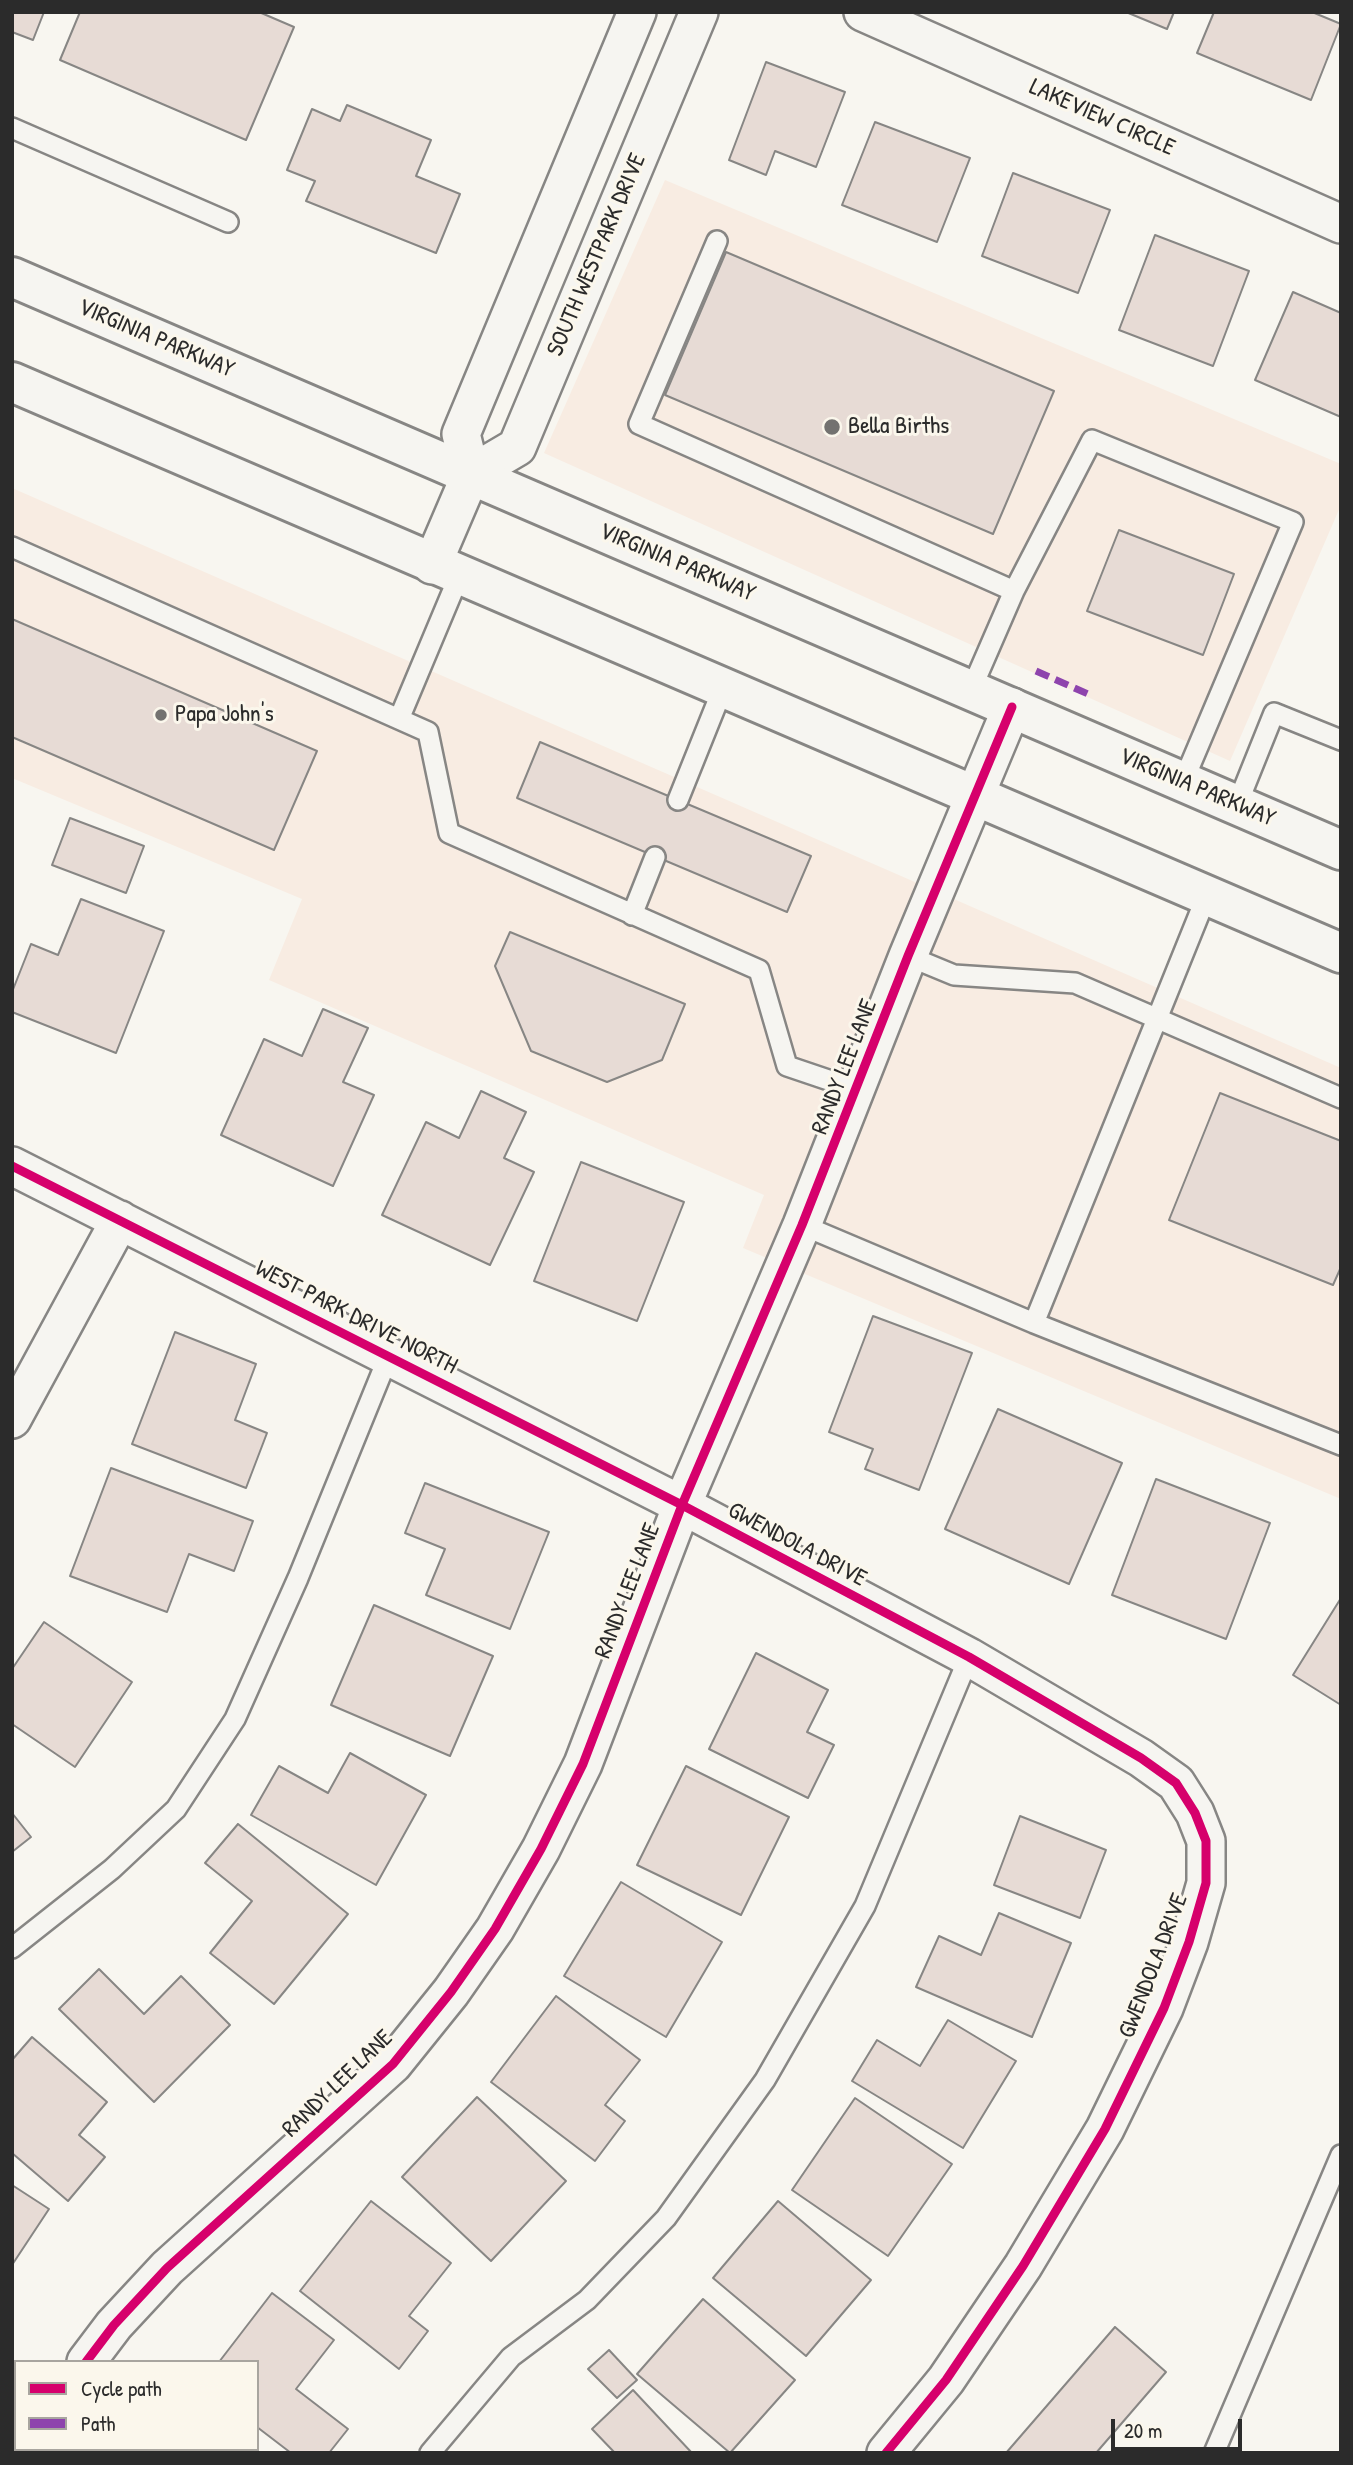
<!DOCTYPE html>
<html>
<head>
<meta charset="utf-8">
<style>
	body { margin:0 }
	#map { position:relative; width:1353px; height:2465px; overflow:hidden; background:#f8f6f0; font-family:"Patrick Hand",sans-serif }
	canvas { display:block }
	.frame { position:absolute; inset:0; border:14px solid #2b2b2b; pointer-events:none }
	.legend { position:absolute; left:14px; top:2360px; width:245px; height:91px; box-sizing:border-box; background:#fbf7ec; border:2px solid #a8a59f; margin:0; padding:9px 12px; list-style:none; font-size:21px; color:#2b2b2b }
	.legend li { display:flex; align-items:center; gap:14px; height:35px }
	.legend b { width:35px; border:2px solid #a8a59f }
	.scale { position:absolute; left:1111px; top:2419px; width:131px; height:32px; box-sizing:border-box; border:4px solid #2b2b2b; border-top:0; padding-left:9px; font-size:21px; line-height:24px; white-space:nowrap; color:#2b2b2b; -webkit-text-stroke:5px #fbf7ec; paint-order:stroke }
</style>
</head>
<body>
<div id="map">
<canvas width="1353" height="2465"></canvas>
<div class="frame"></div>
<ul class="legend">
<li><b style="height:9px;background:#d6006c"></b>Cycle path</li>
<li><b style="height:9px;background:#8e44ad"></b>Path</li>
</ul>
<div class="scale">20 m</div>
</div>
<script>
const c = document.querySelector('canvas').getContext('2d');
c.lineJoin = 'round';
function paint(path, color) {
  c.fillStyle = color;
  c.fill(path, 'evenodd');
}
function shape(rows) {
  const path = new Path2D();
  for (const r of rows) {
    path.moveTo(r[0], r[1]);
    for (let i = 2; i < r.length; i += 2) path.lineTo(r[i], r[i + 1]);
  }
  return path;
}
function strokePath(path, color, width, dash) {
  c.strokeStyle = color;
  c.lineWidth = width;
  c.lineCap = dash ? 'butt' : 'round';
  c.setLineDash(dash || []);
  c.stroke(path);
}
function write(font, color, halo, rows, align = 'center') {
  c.font = font + ' "Patrick Hand",sans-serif';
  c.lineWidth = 6;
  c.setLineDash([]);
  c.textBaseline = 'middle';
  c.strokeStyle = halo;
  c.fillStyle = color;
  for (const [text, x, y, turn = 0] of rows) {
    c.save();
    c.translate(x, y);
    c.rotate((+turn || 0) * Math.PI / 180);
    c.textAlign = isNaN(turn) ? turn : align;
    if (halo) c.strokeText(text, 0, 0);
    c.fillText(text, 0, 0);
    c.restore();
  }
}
paint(shape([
	[665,180,1341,464,1341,505,1230,761,544,453],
	[12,488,1341,1068,1341,1499,743,1248,764,1195,269,980,302,899,12,778]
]), '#f8ece2');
const building = shape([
	[12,12,44,12,33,40,12,32,12,12],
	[80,12,259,12,294,27,246,140,60,60,80,12],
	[1126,12,1174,12,1167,29,1126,12],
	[1214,12,1312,12,1341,24,1311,100,1197,53,1214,12],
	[766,62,845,92,816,167,775,151,766,175,729,160,766,62],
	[347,105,431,140,416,176,460,194,436,253,306,201,315,181,287,170,312,109,340,121,347,105],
	[875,122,970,158,937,242,842,205,875,122],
	[1013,173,1110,210,1078,293,982,256,1013,173],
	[1155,235,1249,271,1213,366,1119,330,1155,235],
	[726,252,1054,391,993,534,665,395,726,252],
	[1293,292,1341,313,1341,417,1255,380,1293,292],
	[1119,530,1234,574,1203,655,1087,611,1119,530],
	[12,619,317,751,274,850,12,737,12,619],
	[540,742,811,856,787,912,517,798,540,742],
	[70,818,144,846,126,893,52,865,70,818],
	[81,899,164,931,116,1053,12,1012,12,992,31,944,58,955,81,899],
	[510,932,685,1004,662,1060,607,1082,531,1051,495,966,510,932],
	[323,1009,368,1028,343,1082,374,1095,333,1186,221,1135,264,1039,302,1056,323,1009],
	[481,1091,526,1112,504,1158,534,1172,490,1265,382,1215,426,1122,459,1138,481,1091],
	[1220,1093,1341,1141,1341,1267,1333,1285,1169,1220,1220,1093],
	[581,1162,684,1202,637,1321,534,1281,581,1162],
	[873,1316,972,1353,919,1490,865,1469,873,1449,829,1432,873,1316],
	[175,1332,256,1364,235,1420,267,1433,246,1488,132,1444,175,1332],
	[998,1409,1122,1463,1069,1584,945,1529,998,1409],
	[111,1468,253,1521,234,1571,189,1554,167,1612,70,1576,111,1468],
	[1156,1479,1270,1523,1226,1639,1112,1595,1156,1479],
	[425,1483,549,1532,510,1629,426,1595,445,1549,405,1533,425,1483],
	[1341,1598,1341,1705,1293,1675,1341,1598],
	[374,1605,493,1656,450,1756,331,1705,374,1605],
	[44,1622,132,1682,75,1767,12,1724,12,1669,44,1622],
	[756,1653,828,1690,807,1732,834,1745,808,1798,709,1749,756,1653],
	[350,1753,426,1795,376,1885,251,1815,279,1766,328,1793,350,1753],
	[686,1766,789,1817,741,1915,637,1865,686,1766],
	[12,1813,31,1837,12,1852,12,1813],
	[1020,1816,1106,1850,1080,1918,994,1885,1020,1816],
	[238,1824,348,1914,274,2004,210,1953,252,1901,205,1863,238,1824],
	[621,1882,722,1942,666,2037,564,1976,621,1882],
	[999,1913,1071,1943,1032,2037,916,1987,939,1936,981,1955,999,1913],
	[99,1969,144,2014,181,1976,230,2025,154,2102,59,2009,99,1969],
	[556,1996,640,2060,605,2105,625,2121,595,2161,491,2082,556,1996],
	[948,2020,1016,2061,963,2148,852,2081,877,2040,920,2066,948,2020],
	[32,2037,107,2102,79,2135,105,2157,68,2201,12,2153,12,2060,32,2037],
	[477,2097,566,2181,491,2261,402,2177,477,2097],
	[855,2098,952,2164,888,2256,792,2190,855,2098],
	[12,2185,49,2209,12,2265,12,2185],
	[371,2201,451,2263,409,2316,428,2331,399,2369,300,2291,371,2201],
	[778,2201,871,2280,806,2356,713,2278,778,2201],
	[272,2293,334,2340,296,2389,348,2429,329,2453,291,2453,257,2427,257,2362,219,2362,272,2293],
	[703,2299,795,2380,730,2453,637,2374,703,2299],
	[1115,2327,1166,2372,1096,2453,1006,2453,1115,2327],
	[609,2350,637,2380,617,2398,588,2369,609,2350],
	[633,2390,692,2453,615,2453,592,2429,633,2390],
	[150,2449,244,2449,242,2453,148,2453,150,2449]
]);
paint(building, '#e7dbd5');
strokePath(building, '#878684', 2);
const lane = shape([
	[12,128,228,222],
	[717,241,639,424,1014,591],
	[12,547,428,732,449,833,759,970,787,1066,858,1090],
	[971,690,1014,591,1092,440,1293,522,1183,782],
	[399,719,459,576],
	[678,800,723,688],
	[1237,805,1274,713,1341,740],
	[1207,895,1034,1323,1341,1445],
	[632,915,655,857],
	[908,956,954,975,1075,983,1341,1098],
	[802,1225,1034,1323],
	[12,1948,112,1869,176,1809,235,1719,298,1578,389,1355],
	[430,2453,511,2357,587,2300,666,2218,765,2080,865,1906,969,1657],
	[1214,2453,1341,2155]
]);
const street = shape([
	[863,12,1341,224],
	[471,474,517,447,699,12],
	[432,565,471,474,461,434,637,12],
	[12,1166,682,1505,969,1657,1141,1758,1176,1783,1195,1813,1206,1841,1206,1883,1189,1942,1164,2008,1105,2129,1023,2266,946,2380,886,2453],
	[12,1419,120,1220],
	[86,2362,114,2325,167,2268,393,2064,451,1992,495,1929,541,1849,583,1764,682,1505,802,1225,908,956,1012,707],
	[28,2453,30,2449]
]);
const secondary = shape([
	[12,277,1341,850],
	[12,382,1341,953]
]);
strokePath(lane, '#878684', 24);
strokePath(street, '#878684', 42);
strokePath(secondary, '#878684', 44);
strokePath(lane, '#f6f5f1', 19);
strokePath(street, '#f6f5f1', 37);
strokePath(secondary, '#f6f5f1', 38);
strokePath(shape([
	[1036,671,1088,694]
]), '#8e44ad', 7, [14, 7]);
strokePath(shape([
	[12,1166,682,1505,969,1657,1141,1758,1176,1783,1195,1813,1206,1841,1206,1883,1189,1942,1164,2008,1105,2129,1023,2266,946,2380,886,2453],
	[86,2362,114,2325,167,2268,393,2064,451,1992,495,1929,541,1849,583,1764,682,1505,802,1225,908,956,1012,707]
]), '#d6006c', 9);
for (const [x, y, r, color] of [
	[832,427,9,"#737270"],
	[161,715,7,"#737270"]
]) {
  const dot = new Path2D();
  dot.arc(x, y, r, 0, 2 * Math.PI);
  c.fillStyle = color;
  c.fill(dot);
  strokePath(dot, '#fbf7ec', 2.5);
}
write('24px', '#2b2b2b', '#fbf7ec', [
	["LAKEVIEW CIRCLE",1102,118,24],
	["SOUTH WESTPARK DRIVE",597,255,-67],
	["VIRGINIA PARKWAY",156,339,23],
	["VIRGINIA PARKWAY",677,563,23],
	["VIRGINIA PARKWAY",1197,788,23],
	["RANDY LEE LANE",845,1067,-69],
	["WEST PARK DRIVE NORTH",356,1318,27],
	["GWENDOLA DRIVE",797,1545,28],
	["RANDY LEE LANE",628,1591,-69],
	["GWENDOLA DRIVE",1154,1966,-69],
	["RANDY LEE LANE",338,2084,-44]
]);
write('24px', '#2b2b2b', '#fbf7ec', [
	["Bella Births",848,427],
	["Papa John's",175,715]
], 'left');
</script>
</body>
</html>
